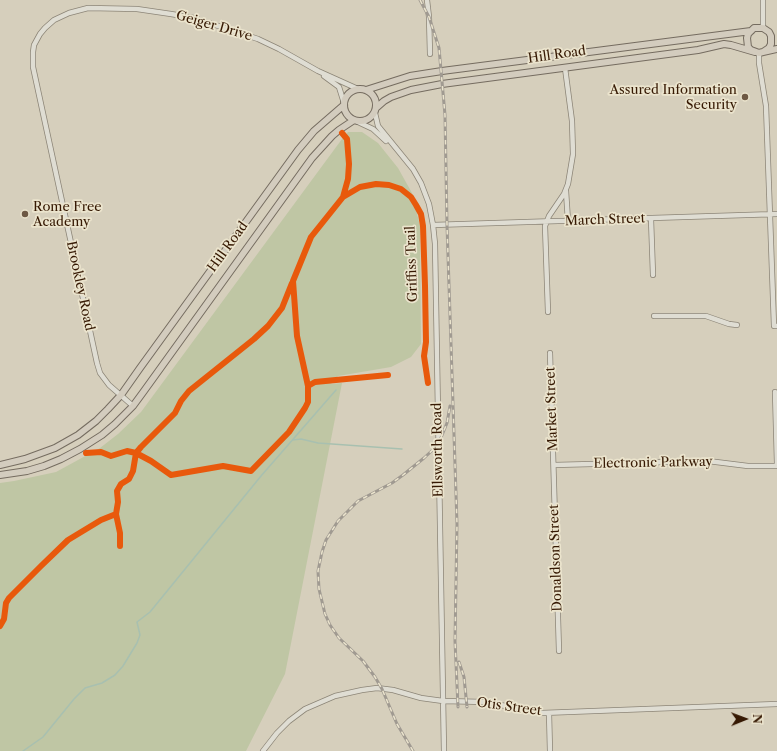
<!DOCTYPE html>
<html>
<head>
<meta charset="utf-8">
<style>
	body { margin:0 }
	#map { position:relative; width:777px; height:751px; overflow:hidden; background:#d6cfbc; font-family:"Libre Caslon Text",serif }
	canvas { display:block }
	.north { position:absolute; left:725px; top:699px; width:40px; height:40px; -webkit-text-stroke:3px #ebe4cd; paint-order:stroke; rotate:89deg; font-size:11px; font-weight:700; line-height:16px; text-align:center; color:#361903 }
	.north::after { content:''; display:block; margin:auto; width:14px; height:18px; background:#361903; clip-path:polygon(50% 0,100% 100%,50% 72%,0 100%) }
</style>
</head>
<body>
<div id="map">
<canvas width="777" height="751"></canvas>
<div class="north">N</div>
</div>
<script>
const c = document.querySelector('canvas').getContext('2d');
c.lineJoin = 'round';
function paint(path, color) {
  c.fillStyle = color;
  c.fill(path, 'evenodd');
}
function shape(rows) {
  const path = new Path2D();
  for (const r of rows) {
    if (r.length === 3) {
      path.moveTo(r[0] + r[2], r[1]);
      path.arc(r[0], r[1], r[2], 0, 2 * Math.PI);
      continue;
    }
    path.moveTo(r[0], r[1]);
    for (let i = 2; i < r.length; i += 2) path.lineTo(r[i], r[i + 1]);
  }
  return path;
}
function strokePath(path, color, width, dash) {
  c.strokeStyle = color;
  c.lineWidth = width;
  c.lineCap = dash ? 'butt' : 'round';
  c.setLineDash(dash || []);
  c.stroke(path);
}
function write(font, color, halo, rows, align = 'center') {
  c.font = font + ' "Libre Caslon Text",serif';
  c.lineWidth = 3.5;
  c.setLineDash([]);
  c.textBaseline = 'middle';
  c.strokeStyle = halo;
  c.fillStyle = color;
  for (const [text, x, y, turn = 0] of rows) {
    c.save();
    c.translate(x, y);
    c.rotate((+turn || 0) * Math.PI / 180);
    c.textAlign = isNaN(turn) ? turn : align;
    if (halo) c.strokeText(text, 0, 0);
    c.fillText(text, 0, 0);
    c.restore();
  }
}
paint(shape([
	[348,132,362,132,378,143,398,168,412,193,420,226,421,344,411,357,391,367,338,376,331,384,342,383,285,674,246,751,0,751,0,483,14,481,56,472,100,448,118,434,141,412,342,139]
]), '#bfc6a4');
strokePath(shape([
	[293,440,301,439,318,443,402,449],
	[23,751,43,737,74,699,85,688,102,683,115,675,123,666,137,643,140,635,137,622,150,612,261,476,336,390]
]), '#a8c0b0', 1.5);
const minor = shape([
	[427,0,429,17,430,54],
	[763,0,763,28],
	[759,53,759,63,766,106,774,326,777,326],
	[324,76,339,87,344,103],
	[375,113,378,126,413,169,421,183,429,204,433,225,435,244,444,751],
	[358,122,373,129,386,141],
	[566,191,568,221],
	[651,219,653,275],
	[433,225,777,214],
	[548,312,545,226,549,216,564,194,568,184,573,154,572,121,565,68],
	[654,316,706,316,729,324,737,325],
	[550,353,559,651],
	[775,392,777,464],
	[133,406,109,385,100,373,97,363,33,67,33,52,34,45,40,34,45,28,54,20,69,13,88,8,137,9,171,14,194,18,258,39,279,49,318,71,358,89],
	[554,465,708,461,748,466,777,466],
	[549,713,550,751],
	[263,751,277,733,289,721,305,709,335,696,362,690,377,688,393,690,421,698,443,701,485,702,542,713,777,704]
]);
const major = shape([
	[763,52,769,48,771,44,771,36,769,32,763,28,754,28,748,34,747,38,748,47,751,50,759,53,763,52,777,49],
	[360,105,16],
	[366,90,410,76,442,71,751,31],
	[376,108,384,101,391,97,411,90,442,84,698,50,724,44,731,45,755,52],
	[0,465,25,459,55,448,78,435,96,421,108,409,121,395,140,368,298,150,314,131,344,105],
	[0,475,27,471,44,466,61,459,80,449,102,435,115,424,133,406,144,391,312,158,332,136,339,130,354,120]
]);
strokePath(minor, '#8c8577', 6);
strokePath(major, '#756c60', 8);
strokePath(minor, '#dfddd3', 4.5);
strokePath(major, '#d3ccbe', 6);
const rail = shape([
	[420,0,429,17,439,48,445,115,447,225,457,524,455,641,458,707],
	[459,662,464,677,467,707],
	[413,751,397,724,382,689,375,677,363,661,339,638,330,625,325,614,319,589,318,571,322,552,326,540,338,521,358,501,392,483,403,475,424,458,438,445,447,423,450,406]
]);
strokePath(rail, '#a09a91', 3);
strokePath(rail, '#ebe4cd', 1.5, [4.5]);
strokePath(shape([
	[342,133,347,139,349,164,348,179,343,197],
	[388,375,315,382,308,386,297,336,293,281,311,237,343,197,360,187,376,184,389,185,401,189,411,197,416,205,421,214,423,226,425,286,426,342,424,356,428,383],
	[86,453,101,452,111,456,127,451,136,453,141,447,175,413,181,401,189,391,254,339,268,326,282,308,292,283],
	[120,546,120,533,116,514,118,502,117,491,121,484,129,479,133,471,136,453,151,461,171,475,223,466,251,471,289,432,305,408,308,402,308,386],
	[0,626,4,619,6,603,9,598,41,566,68,540,101,520,116,514]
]), '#e8590c', 6);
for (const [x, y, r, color] of [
	[745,97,4,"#6e5944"],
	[25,214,4,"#6e5944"]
]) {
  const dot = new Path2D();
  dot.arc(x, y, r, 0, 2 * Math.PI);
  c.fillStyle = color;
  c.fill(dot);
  strokePath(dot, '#ebe4cd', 1.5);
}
write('13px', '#361903', '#ebe4cd', [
	["Geiger Drive",214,26,16],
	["Hill Road",557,55,-8],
	["March Street",605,220,-2],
	["Hill Road",228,247,-54],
	["Griffiss Trail",412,264,-92],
	["Brookley Road",80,286,78],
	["Market Street",552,409,-92],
	["Ellsworth Road",438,450,-91],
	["Electronic Parkway",653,463,-1],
	["Donaldson Street",556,558,-92],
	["Otis Street",509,707,8]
]);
write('13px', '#361903', '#ebe4cd', [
	["Assured Information",737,90],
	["Security",737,105],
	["Rome Free",33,207,"left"],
	["Academy",33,222,"left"]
], 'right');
</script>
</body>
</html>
